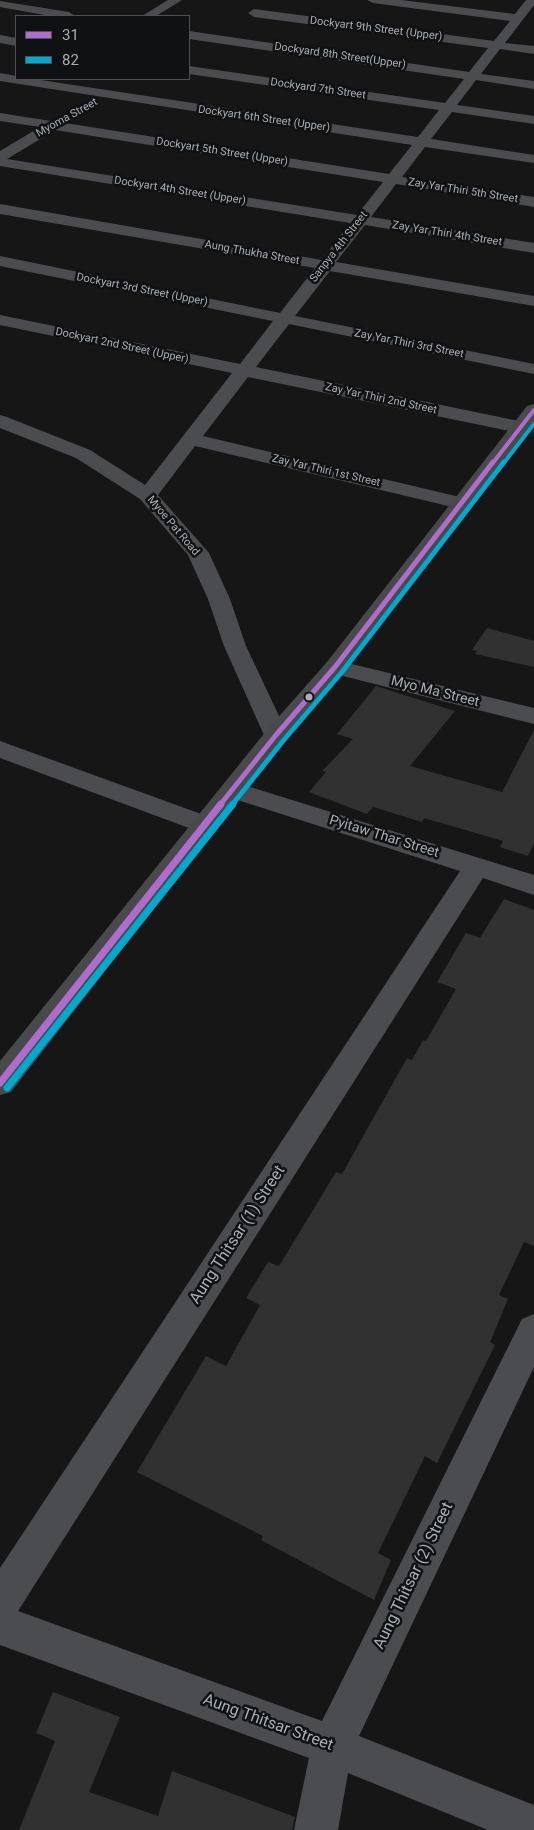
<!DOCTYPE html>
<html>
<head>
<meta charset="utf-8">
<style>
	body { margin:0 }
	#map { position:relative; width:534px; height:1830px; overflow:hidden; background:#161616; font-family:Roboto,sans-serif }
	canvas { display:block }
	.legend { position:absolute; left:15px; top:15px; width:175px; height:65px; box-sizing:border-box; background:#101112; border:1px solid #4d5054; margin:0; padding:6px 9px; list-style:none; font-size:15px; color:#a8aeb7 }
	.legend li { display:flex; align-items:center; gap:10px; height:25px }
	.legend b { width:25px; border:1px solid #4d5054 }
</style>
</head>
<body>
<div id="map">
<canvas width="534" height="1830"></canvas>
<ul class="legend">
<li><b style="height:6px;background:#b06ccc"></b>31</li>
<li><b style="height:6px;background:#00a9ce"></b>82</li>
</ul>
</div>
<script>
const c = document.querySelector('canvas').getContext('2d');
c.lineJoin = 'round';
function paint(path, color) {
  c.fillStyle = color;
  c.fill(path, 'evenodd');
}
function shape(rows) {
  const path = new Path2D();
  for (const r of rows) {
    path.moveTo(r[0], r[1]);
    for (let i = 2; i < r.length; i += 2) path.lineTo(r[i], r[i + 1]);
  }
  return path;
}
function strokePath(path, color, width, dash) {
  c.strokeStyle = color;
  c.lineWidth = width;
  c.lineCap = dash ? 'butt' : 'round';
  c.setLineDash(dash || []);
  c.stroke(path);
}
function write(font, color, halo, rows, align = 'center') {
  c.font = font + ' Roboto,sans-serif';
  c.lineWidth = 5;
  c.setLineDash([]);
  c.textBaseline = 'middle';
  c.strokeStyle = halo;
  c.fillStyle = color;
  for (const [text, x, y, turn = 0] of rows) {
    c.save();
    c.translate(x, y);
    c.rotate((+turn || 0) * Math.PI / 180);
    c.textAlign = isNaN(turn) ? turn : align;
    if (halo) c.strokeText(text, 0, 0);
    c.fillText(text, 0, 0);
    c.restore();
  }
}
paint(shape([
	[487,628,534,641,534,667,475,654,477,651,472,650],
	[376,686,455,711,410,766,502,792,534,730,534,843,528,856,500,847,503,841,424,818,422,822,373,807,367,814,309,792,326,772,322,771,353,739,337,734],
	[504,899,534,910,534,1246,524,1242,499,1295,508,1299,490,1342,495,1345,437,1463,425,1456,378,1553,391,1560,374,1600,261,1540,263,1536,137,1472,206,1356,226,1366,260,1305,246,1298,268,1262,279,1266,336,1172,342,1174,407,1058,412,1060,423,1040,426,1041,456,989,437,982,466,933,480,938],
	[53,1692,120,1717,89,1792,158,1816,172,1771,295,1817,292,1830,19,1830,55,1741,36,1733]
]), '#313132');
paint(shape([
	[168,0,182,0,156,16,142,16,168,0],
	[367,0,401,0,515,14,526,0,534,0,534,5,505,43,534,46,534,54,500,49,481,74,534,81,534,89,476,80,457,105,534,116,534,124,452,112,431,139,534,155,534,163,425,147,402,177,534,197,534,207,396,184,371,217,534,243,534,253,365,225,336,262,534,296,534,306,330,271,295,316,534,364,534,374,289,324,256,367,519,421,526,423,528,427,526,431,519,433,248,377,203,436,468,499,471,503,468,507,461,509,195,446,158,495,209,553,230,599,246,646,288,735,285,740,276,743,267,740,264,735,224,646,208,599,188,555,140,499,76,458,0,428,0,415,7,417,90,450,145,485,232,373,0,325,0,315,240,364,273,321,0,266,0,256,280,313,315,268,0,214,0,204,322,260,350,223,0,166,0,151,40,127,0,121,0,113,51,121,59,118,64,119,65,123,389,174,412,145,0,81,0,73,16,76,16,79,34,79,418,137,439,110,189,74,189,66,445,103,464,79,189,39,189,31,469,72,488,48,254,17,248,13,254,9,494,41,510,21,373,3,367,0],
	[55,130,383,182,357,215,7,159,55,130],
	[0,1,69,12,75,16,50,16,0,7,0,1],
	[0,35,16,38,16,46,0,43,0,35],
	[335,660,534,708,534,724,327,672,323,667,327,662,335,660],
	[0,741,215,819,219,825,215,831,206,834,197,831,0,758,0,741],
	[234,782,534,875,534,895,483,878,18,1611,322,1721,522,1319,534,1314,534,1367,359,1736,534,1805,534,1830,488,1830,348,1773,338,1830,294,1830,309,1758,0,1645,0,1568,460,871,225,796,221,790,225,784,234,782]
]), '#4b4c4f');
paint(shape([
	[534,404,534,423,343,672,285,740,11,1092,0,1095,0,1061,267,730,327,662,527,406,534,404]
]), '#48494b');
strokePath(shape([
	[492,464,534,410]
]), '#b06ccc', 4);
strokePath(shape([
	[220,805,276,735,335,667,493,462]
]), '#b06ccc', 5);
strokePath(shape([
	[0,1083,221,804]
]), '#b06ccc', 7);
strokePath(shape([
	[503,464,534,424]
]), '#00a9ce', 4);
strokePath(shape([
	[232,805,283,741,342,672,504,462]
]), '#00a9ce', 5);
strokePath(shape([
	[7,1088,233,804]
]), '#00a9ce', 7);
for (const [x, y, r, color] of [
	[309,697,4.5,"#a8aeb7"]
]) {
  const dot = new Path2D();
  dot.arc(x, y, r, 0, 2 * Math.PI);
  c.fillStyle = color;
  c.fill(dot);
  strokePath(dot, '#101112', 2);
}
write('11px', '#a8aeb7', '#101112', [
	["Dockyart 9th Street (Upper)",376,29,7],
	["Dockyard 8th Street(Upper)",340,56,8],
	["Dockyard 7th Street",318,89,8],
	["Myoma Street",67,118,-29],
	["Dockyart 6th Street (Upper)",264,119,8],
	["Dockyart 5th Street (Upper)",222,152,9],
	["Dockyart 4th Street (Upper)",180,191,9],
	["Zay Yar Thiri 5th Street",463,191,9],
	["Zay Yar Thiri 4th Street",447,234,9],
	["Sanpya 4th Street",339,247,-52],
	["Aung Thukha Street",252,253,10],
	["Dockyart 3rd Street (Upper)",142,290,11],
	["Zay Yar Thiri 3rd Street",409,344,11],
	["Dockyart 2nd Street (Upper)",122,346,12],
	["Zay Yar Thiri 2nd Street",381,399,12],
	["Zay Yar Thiri 1st Street",326,471,13],
	["Myoe Pat Road",173,526,50]
]);
write('14px', '#a8aeb7', '#101112', [
	["Myo Ma Street",435,692,14],
	["Pyitaw Thar Street",384,837,17]
]);
write('16px', '#a8aeb7', '#101112', [
	["Aung Thitsar (1) Street",238,1235,-57],
	["Aung Thitsar (2) Street",414,1576,-64],
	["Aung Thitsar Street",268,1723,20]
]);
</script>
</body>
</html>
